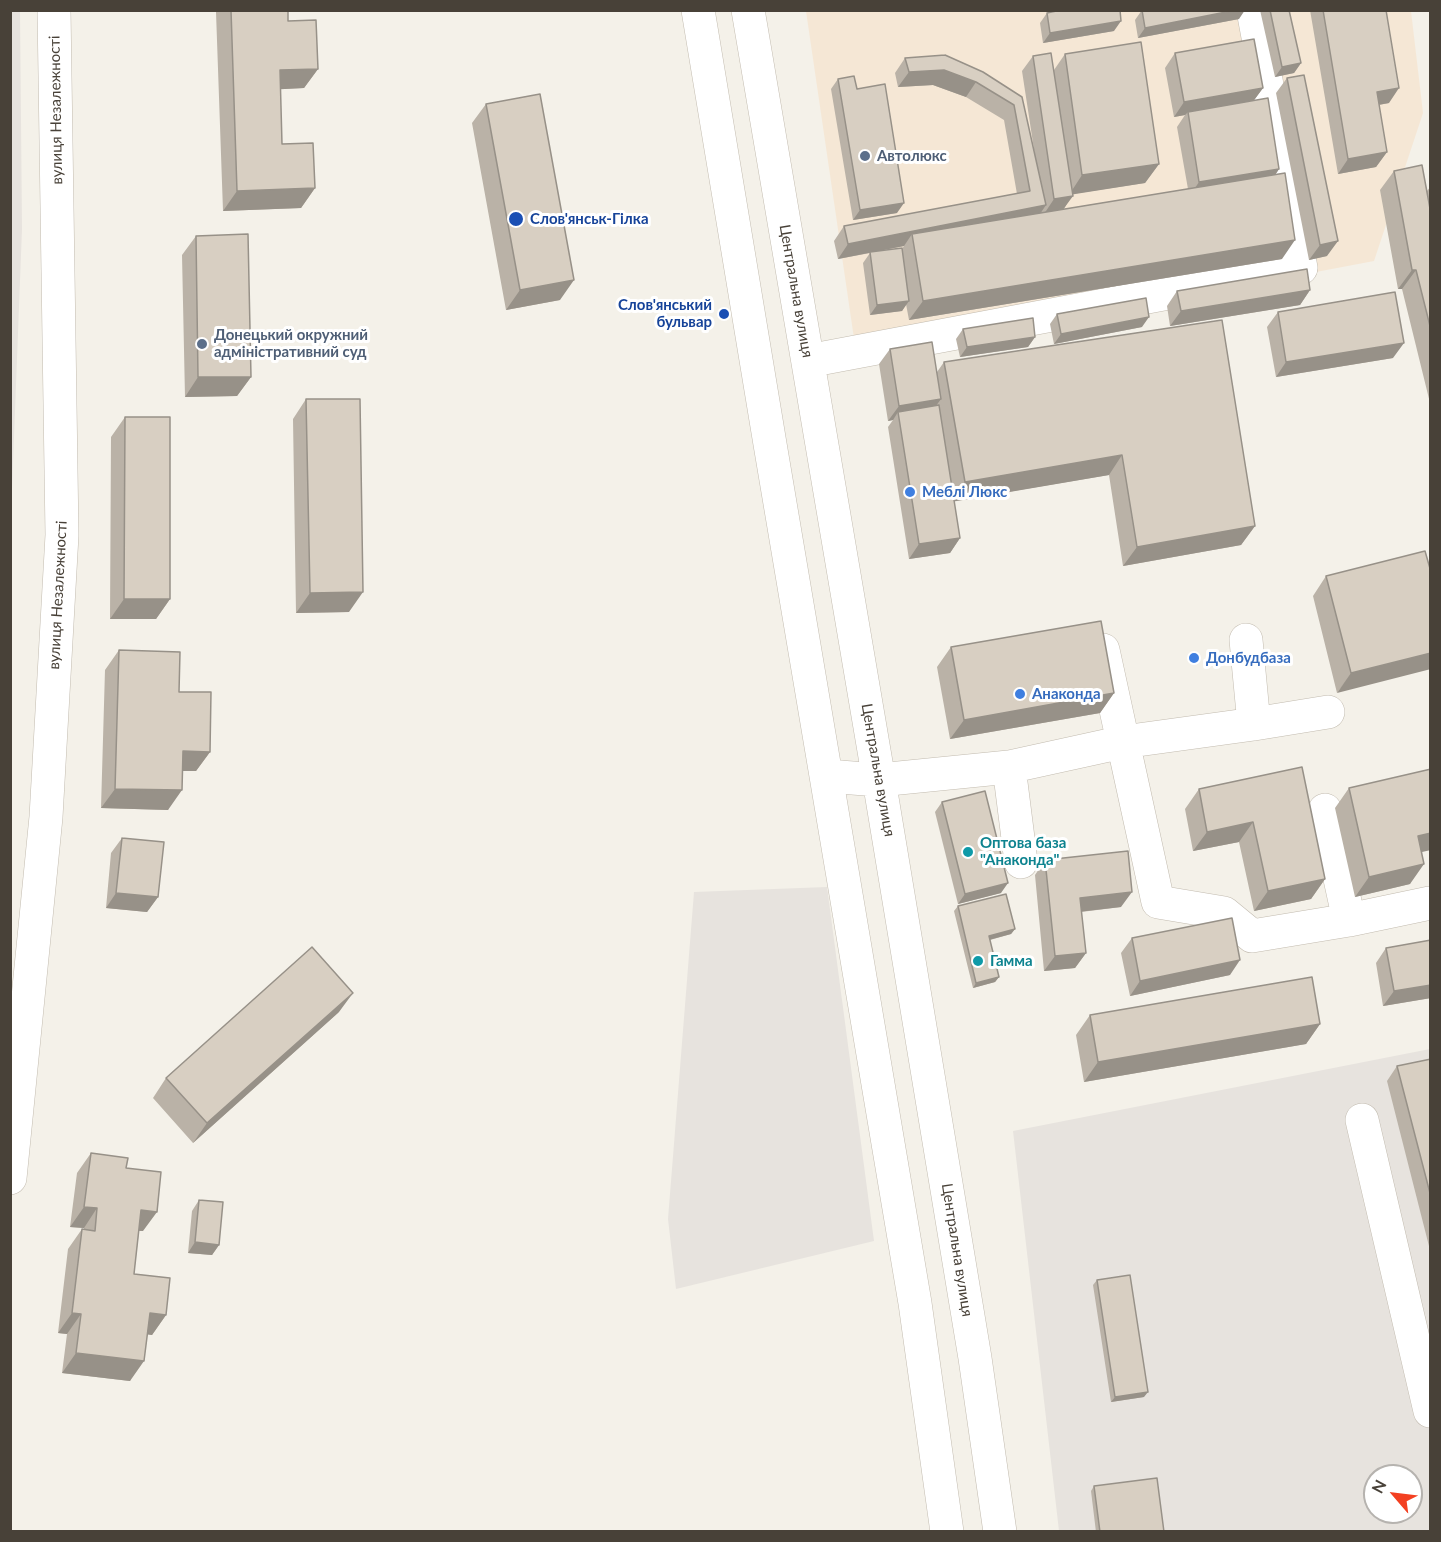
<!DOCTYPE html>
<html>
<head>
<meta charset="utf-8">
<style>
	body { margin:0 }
	#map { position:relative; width:1441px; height:1542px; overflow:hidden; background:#f4f1e9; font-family:Lato,sans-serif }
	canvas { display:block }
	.frame { position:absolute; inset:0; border:12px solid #484138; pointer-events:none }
	.north { position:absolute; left:1363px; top:1464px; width:60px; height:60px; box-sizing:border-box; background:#fff; border:2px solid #b6b3af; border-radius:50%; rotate:298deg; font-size:16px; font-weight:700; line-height:24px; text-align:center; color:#484138 }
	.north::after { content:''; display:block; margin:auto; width:21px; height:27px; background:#f34021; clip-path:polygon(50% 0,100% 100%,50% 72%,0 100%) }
</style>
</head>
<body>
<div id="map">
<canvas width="1441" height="1542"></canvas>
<div class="frame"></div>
<div class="north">N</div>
</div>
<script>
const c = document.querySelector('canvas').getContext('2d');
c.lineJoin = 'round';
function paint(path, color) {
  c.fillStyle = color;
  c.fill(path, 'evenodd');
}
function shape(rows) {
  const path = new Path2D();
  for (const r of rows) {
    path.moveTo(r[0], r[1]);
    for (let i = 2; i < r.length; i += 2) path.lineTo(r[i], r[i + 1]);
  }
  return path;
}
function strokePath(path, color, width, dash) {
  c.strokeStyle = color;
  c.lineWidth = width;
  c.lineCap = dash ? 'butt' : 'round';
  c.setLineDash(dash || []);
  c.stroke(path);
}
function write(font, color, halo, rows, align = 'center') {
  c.font = font + ' Lato,sans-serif';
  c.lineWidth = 6;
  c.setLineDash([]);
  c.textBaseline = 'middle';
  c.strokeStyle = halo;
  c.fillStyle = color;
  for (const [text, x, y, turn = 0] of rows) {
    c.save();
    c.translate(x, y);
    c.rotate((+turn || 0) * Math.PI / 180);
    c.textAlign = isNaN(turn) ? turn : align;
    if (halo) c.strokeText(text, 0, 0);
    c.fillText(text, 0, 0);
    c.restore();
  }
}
paint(shape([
	[806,11,1411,11,1423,113,1374,261,857,359]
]), '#f5e7d5');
paint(shape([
	[20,11,22,229,11,515,10,11],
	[827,887,874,1241,676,1289,668,1219,694,892],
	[1430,1049,1430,1531,1059,1531,1013,1131],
	[1375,1476,1411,1476,1411,1512,1375,1512]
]), '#e7e3de');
const minor = shape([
	[698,10,770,444,915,1303,947,1532],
	[748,10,879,780,975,1358,1000,1532],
	[808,361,1301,268,1253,10],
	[1246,640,1254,724],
	[1103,650,1123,742,1254,724,1328,712],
	[826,776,879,780,1009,767],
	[1021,862,1009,767,1123,742,1158,902,1224,913,1252,936,1349,920,1325,810],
	[1349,920,1430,903],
	[1362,1120,1430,1411],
	[10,1178,46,817,62,535,54,10]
]);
strokePath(minor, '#c2bbaf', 34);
strokePath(minor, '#fff', 33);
paint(shape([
	[217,10,231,10,288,21,318,69,304,88,280,89,282,144,315,188,301,208,223,211,216,12],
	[1142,10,1239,19,1138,38,1135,20],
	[1260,10,1289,10,1301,63,1294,73,1275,77],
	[1310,10,1386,10,1389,103,1379,105,1387,152,1376,167,1338,174],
	[1047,13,1114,31,1043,43,1040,23],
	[1175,53,1263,88,1254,100,1279,169,1275,175,1282,259,909,320,906,304,902,311,870,315,863,263,870,253,838,259,834,241,844,226,1017,194,1004,120,966,97,933,85,898,87,895,73,905,58,1022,97,1035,156,1022,71,1033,56,1054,70,1065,54,1159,164,1145,183,1072,194,1064,209,1188,189,1177,127,1185,115,1174,117,1165,68],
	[904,246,902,249,874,252],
	[1287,78,1327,256,1309,260,1276,93],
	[838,79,857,89,897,213,853,220,831,89],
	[486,104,560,300,506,310,472,123],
	[1394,171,1427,191,1431,186,1431,407,1402,289,1398,289,1380,190],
	[196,236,251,377,237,396,185,397,182,255],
	[1310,290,1300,305,1170,326,1167,306,1177,291],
	[1278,312,1393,358,1276,377,1267,327],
	[1057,314,1142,327,1054,344,1050,324],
	[1222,320,1255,526,1241,545,1123,566,1109,475,954,501,960,538,950,553,909,559,888,427,893,420,888,421,879,364,890,349,937,372,944,362],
	[963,329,1035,337,1028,347,960,357,956,339],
	[306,399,349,612,296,613,293,419],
	[125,417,170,599,156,619,110,619,111,437],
	[1431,572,1337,693,1313,596,1326,576],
	[951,647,1114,693,1100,713,950,739,937,667],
	[119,650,179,692,210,752,196,771,182,771,168,810,101,808,105,670],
	[1302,767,1325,879,1311,899,1254,911,1239,842,1193,851,1185,809,1199,789],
	[1349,788,1421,852,1410,884,1355,897,1335,808],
	[942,802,1001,893,958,904,935,812],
	[122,838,158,897,147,912,106,908,111,853],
	[1045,860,1121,907,1081,912,1086,953,1075,968,1044,971,1035,875],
	[958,906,1015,929,1011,934,990,940,999,977,995,982,973,988,954,911],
	[1132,938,1230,975,1130,996,1121,953],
	[1431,940,1431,998,1383,1006,1376,963,1386,948],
	[339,1012,193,1143,153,1098,166,1078],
	[1090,1015,1320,1024,1306,1044,1084,1082,1076,1035],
	[1431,1059,1431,1254,1387,1081,1397,1066],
	[91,1153,126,1168,143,1231,139,1231,134,1274,166,1315,152,1335,147,1334,130,1381,62,1373,67,1334,58,1333,68,1249,82,1229,84,1229,84,1228,70,1227,77,1173],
	[199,1200,219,1245,212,1255,188,1253,192,1211],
	[1097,1280,1144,1397,1111,1402,1093,1285],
	[1094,1486,1164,1532,1096,1532,1091,1491]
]), '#bab2a7');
paint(shape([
	[1236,10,1245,10,1239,19,1138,38,1145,28],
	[1121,21,1114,31,1043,43,1050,33],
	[1301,63,1294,73,1275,77,1282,67],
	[318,69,304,88,266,90,280,70],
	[944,70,976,82,966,97,933,85,898,87,909,72],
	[1263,88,1252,103,1188,112,1185,115,1174,117,1184,102],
	[1399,88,1389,103,1366,107,1377,92],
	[1387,152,1376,167,1338,174,1348,159],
	[1159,164,1145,183,1069,195,1082,175],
	[1279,169,1269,184,1189,197,1199,182],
	[315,188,301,208,223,211,237,191],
	[1073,196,1062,211,1044,214,1054,199],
	[904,203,897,213,853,220,860,210],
	[1046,205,1036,220,912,234,904,246,838,259,848,244],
	[1295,240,1282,259,909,320,923,301],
	[1338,241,1327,256,1309,260,1320,245],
	[1412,270,1416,270,1402,289,1398,289],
	[574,280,560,300,506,310,520,290],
	[1310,290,1300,305,1170,326,1181,311],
	[909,301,902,311,870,315,877,305],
	[1149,317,1142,327,1054,344,1061,334],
	[1035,337,1028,347,960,357,967,347],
	[1404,343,1393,358,1276,377,1286,362],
	[198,377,251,377,237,396,185,397],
	[941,399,930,414,898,412,893,420,888,421,899,406],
	[1122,455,1109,475,951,502,965,482],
	[1255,526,1241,545,1123,566,1137,547],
	[960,538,950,553,909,559,919,544],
	[363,592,349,612,296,613,310,593],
	[124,599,170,599,156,619,110,619],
	[1431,653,1431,669,1337,693,1351,673],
	[1114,693,1100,713,950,739,964,720],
	[183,751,210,752,196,771,169,771],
	[115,789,182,790,168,810,101,808],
	[1253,822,1239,842,1193,851,1207,832],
	[1431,833,1431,850,1404,856,1418,836],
	[1424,864,1410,884,1355,897,1369,877],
	[1325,879,1311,899,1254,911,1268,891],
	[1008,883,1001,893,958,904,965,894],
	[1132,892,1121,907,1069,913,1080,898],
	[116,893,158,897,147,912,106,908],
	[1015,929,1011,934,985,941,989,936],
	[1086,953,1075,968,1044,971,1055,956],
	[1240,960,1230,975,1130,996,1140,981],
	[999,977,995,982,973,988,976,983],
	[1431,985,1431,998,1383,1006,1394,991],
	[353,993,339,1012,193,1143,207,1123],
	[1320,1024,1306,1044,1084,1082,1098,1062],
	[84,1207,97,1208,84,1228,70,1227],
	[141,1210,157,1212,143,1231,127,1230],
	[195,1242,219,1245,212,1255,188,1253],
	[72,1313,81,1314,67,1334,58,1333],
	[150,1313,166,1315,152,1335,136,1333],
	[76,1353,144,1361,130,1381,62,1373],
	[1148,1392,1144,1397,1111,1402,1115,1397]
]), '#979188');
const building = shape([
	[231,10,288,10,288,21,316,20,318,69,280,70,282,144,313,143,315,188,237,191,231,10],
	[1061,10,1120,10,1121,21,1050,33,1047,13,1061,10],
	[1142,10,1236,10,1145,28,1142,10],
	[1270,10,1289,10,1301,63,1282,67,1270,10],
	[1323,10,1386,10,1399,88,1377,92,1387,152,1348,159,1323,10],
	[1254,39,1263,88,1184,102,1175,53,1254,39],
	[1141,42,1159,164,1082,175,1065,54,1141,42],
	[1051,53,1073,196,1054,199,1033,56,1051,53],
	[945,55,983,72,1022,97,1046,205,848,244,844,226,1030,191,1014,105,976,82,944,70,909,72,905,58,945,55],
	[1304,75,1338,241,1320,245,1287,78,1304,75],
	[854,76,857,89,885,84,904,203,860,210,838,79,854,76],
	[540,94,574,280,520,290,486,104,540,94],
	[1268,98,1279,169,1199,182,1188,112,1268,98],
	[1422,165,1431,214,1431,330,1416,270,1412,270,1394,171,1422,165],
	[1285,173,1295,240,923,301,912,234,1285,173],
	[248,234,251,377,198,377,196,236,248,234],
	[902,248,909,301,877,305,870,252,902,248],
	[1307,269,1310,290,1181,311,1177,291,1307,269],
	[1395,292,1404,343,1286,362,1278,312,1395,292],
	[1146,298,1149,317,1061,334,1057,314,1146,298],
	[1033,318,1035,337,967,347,963,329,1033,318],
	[1222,320,1255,526,1137,547,1122,455,965,482,944,362,1222,320],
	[932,342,941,399,899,406,890,349,932,342],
	[306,399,360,399,363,592,310,593,306,399],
	[939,405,960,538,919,544,898,412,939,405],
	[125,417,170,417,170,599,124,599,125,417],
	[1425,551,1431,572,1431,653,1351,673,1326,576,1425,551],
	[1101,621,1114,693,964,720,951,647,1101,621],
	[119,650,180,652,179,692,211,692,210,752,183,751,182,790,115,789,119,650],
	[1302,767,1325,879,1268,891,1253,822,1207,832,1199,789,1302,767],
	[1431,769,1431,833,1418,836,1424,864,1369,877,1349,788,1431,769],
	[985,791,1008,883,965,894,942,802,985,791],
	[122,838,164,842,158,897,116,893,122,838],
	[1128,851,1132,892,1080,898,1086,953,1055,956,1045,860,1128,851],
	[1006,894,1015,929,989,936,999,977,976,983,958,906,1006,894],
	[1232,918,1240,960,1140,981,1132,938,1232,918],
	[1431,940,1431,985,1394,991,1386,948,1431,940],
	[312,947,353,993,207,1123,166,1078,312,947],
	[1312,977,1320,1024,1098,1062,1090,1015,1312,977],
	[1431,1059,1431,1197,1397,1066,1431,1059],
	[91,1153,128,1158,126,1168,161,1172,157,1212,141,1210,134,1274,170,1278,166,1315,150,1313,144,1361,76,1353,81,1314,72,1313,82,1229,95,1231,97,1208,84,1207,91,1153],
	[199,1200,223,1202,219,1245,195,1242,199,1200],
	[1130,1275,1148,1392,1115,1397,1097,1280,1130,1275],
	[1157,1478,1164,1532,1100,1532,1094,1486,1157,1478]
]);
paint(building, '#d8cfc2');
strokePath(building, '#979188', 1.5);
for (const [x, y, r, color] of [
	[865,156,6,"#5c6f8a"],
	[516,219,8,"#1a4fb4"],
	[724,314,6,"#1a4fb4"],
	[202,344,6,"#5c6f8a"],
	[910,492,6,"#3f7fe0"],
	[1194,658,6,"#3f7fe0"],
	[1020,694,6,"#3f7fe0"],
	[968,852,6,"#0f9aa8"],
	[978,961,6,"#0f9aa8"]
]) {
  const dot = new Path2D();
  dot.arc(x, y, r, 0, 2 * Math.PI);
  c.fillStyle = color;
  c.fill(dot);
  strokePath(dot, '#fff', 2);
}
write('15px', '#484138', '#fff', [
	["вулиця Незалежності",56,110,-91],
	["Центральна вулиця",796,291,80],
	["вулиця Незалежності",58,595,-87],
	["Центральна вулиця",878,770,80],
	["Центральна вулиця",957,1250,81]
]);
write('bold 15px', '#4e5e75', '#fff', [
	["Автолюкс",877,156],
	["Донецький окружний",214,335],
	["адміністративний суд",214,352]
], 'left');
write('bold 15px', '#164399', '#fff', [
	["Слов'янськ-Гілка",530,219],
	["Слов'янський",712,305,"right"],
	["бульвар",712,322,"right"]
], 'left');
write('bold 15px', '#366cbe', '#fff', [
	["Меблі Люкс",922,492],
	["Донбудбаза",1206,658],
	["Анаконда",1032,694]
], 'left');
write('bold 15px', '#0d838f', '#fff', [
	["Оптова база",980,843],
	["\"Анаконда\"",980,860],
	["Гамма",990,961]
], 'left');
</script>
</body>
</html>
